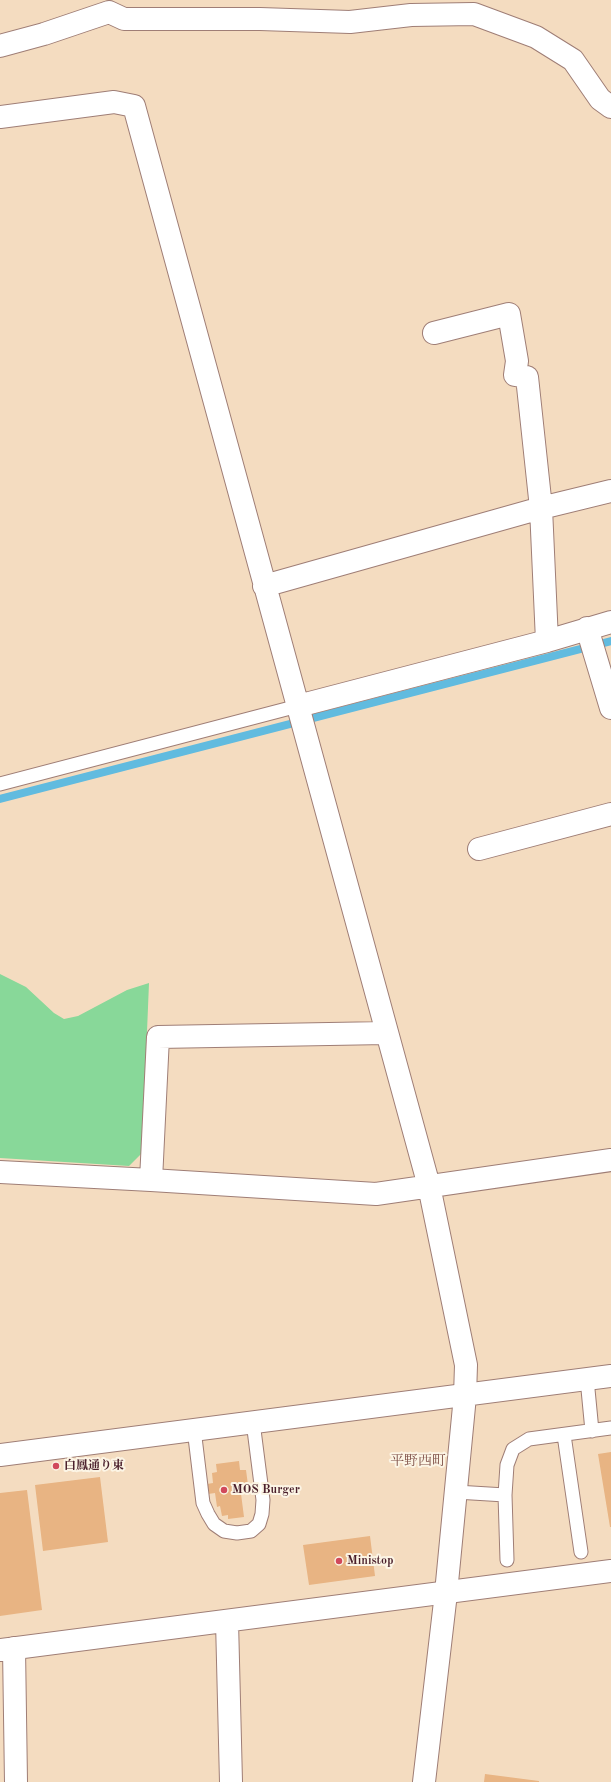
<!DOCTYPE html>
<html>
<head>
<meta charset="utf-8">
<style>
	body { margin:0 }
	canvas { display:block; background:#f4dcc0 }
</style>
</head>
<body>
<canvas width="611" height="1782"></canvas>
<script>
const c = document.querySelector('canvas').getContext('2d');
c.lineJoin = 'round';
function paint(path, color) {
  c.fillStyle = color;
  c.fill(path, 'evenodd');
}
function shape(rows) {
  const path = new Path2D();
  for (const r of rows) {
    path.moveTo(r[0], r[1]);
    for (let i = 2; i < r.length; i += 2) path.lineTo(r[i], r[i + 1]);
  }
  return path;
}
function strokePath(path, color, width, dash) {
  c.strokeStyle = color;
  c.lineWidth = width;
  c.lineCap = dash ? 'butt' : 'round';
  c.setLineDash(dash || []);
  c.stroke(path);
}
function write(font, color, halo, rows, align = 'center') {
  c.font = font + ' "Old Standard TT","Noto Serif JP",serif';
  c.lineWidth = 4;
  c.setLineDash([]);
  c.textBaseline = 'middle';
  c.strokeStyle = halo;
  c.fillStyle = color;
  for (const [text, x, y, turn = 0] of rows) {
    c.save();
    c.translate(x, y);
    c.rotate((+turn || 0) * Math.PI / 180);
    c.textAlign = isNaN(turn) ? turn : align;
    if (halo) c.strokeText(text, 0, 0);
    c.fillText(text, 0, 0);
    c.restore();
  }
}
paint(shape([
	[0,974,26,987,54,1013,64,1019,78,1016,127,990,149,983,142,1153,129,1166,0,1158]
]), '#88d899');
strokePath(shape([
	[0,799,611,641]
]), '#61bbdf', 8);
paint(shape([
	[611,1452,611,1527,610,1527,598,1454],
	[239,1461,240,1470,246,1470,248,1485,240,1486,244,1517,228,1519,228,1515,222,1516,220,1506,217,1507,215,1493,208,1494,207,1484,213,1483,212,1473,217,1472,216,1464],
	[100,1477,108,1542,43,1551,35,1485],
	[27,1490,42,1610,0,1616,0,1493],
	[370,1536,375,1576,309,1585,303,1545],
	[485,1774,539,1781,539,1782,484,1782]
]), '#e8b483');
const service = shape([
	[0,784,298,706],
	[587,1379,592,1431],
	[194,1429,203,1503,208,1514,214,1524,224,1531,237,1533,251,1531,259,1524,262,1514,263,1500,253,1422],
	[564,1435,581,1552],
	[456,1492,505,1495],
	[507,1560,505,1495,507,1465,513,1449,529,1439,611,1428]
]);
const minor = shape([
	[0,46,44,34,109,12,124,19,260,19,350,22,411,15,474,14,536,37,573,60,600,99,611,107],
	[0,117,114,102,134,106,429,1186,466,1365,465,1396],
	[434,333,509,314,517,361,515,375,527,377,541,508,547,641,611,622],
	[264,586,541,508,611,491],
	[587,628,611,708],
	[298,706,547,641],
	[479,849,611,814],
	[0,1172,151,1180,376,1194,611,1160],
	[151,1180,158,1037,386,1033],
	[227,1621,231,1782],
	[14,1648,16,1782],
	[0,1650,611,1571]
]);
const tertiary = shape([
	[0,1455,611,1376],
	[424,1782,446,1593,465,1396]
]);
strokePath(service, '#9f7e76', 15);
strokePath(minor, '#9f7e76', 24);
strokePath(tertiary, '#9f7e76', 24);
strokePath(service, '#fff', 13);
strokePath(minor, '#fff', 22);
strokePath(tertiary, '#fff', 22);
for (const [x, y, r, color] of [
	[56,1466,4,"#d1495b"],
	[224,1490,4,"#d1495b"],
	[339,1561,4,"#d1495b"]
]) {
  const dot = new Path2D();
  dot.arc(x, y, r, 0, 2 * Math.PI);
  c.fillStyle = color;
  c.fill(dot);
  strokePath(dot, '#fcf5e5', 1.5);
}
write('bold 12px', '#4a1f2b', '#fcf5e5', [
	["白鳳通り東",64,1466],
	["MOS Burger",232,1490],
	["Ministop",347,1561]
], 'left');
write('14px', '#81534a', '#fcf5e5', [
	["平野西町",418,1461]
]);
</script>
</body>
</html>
